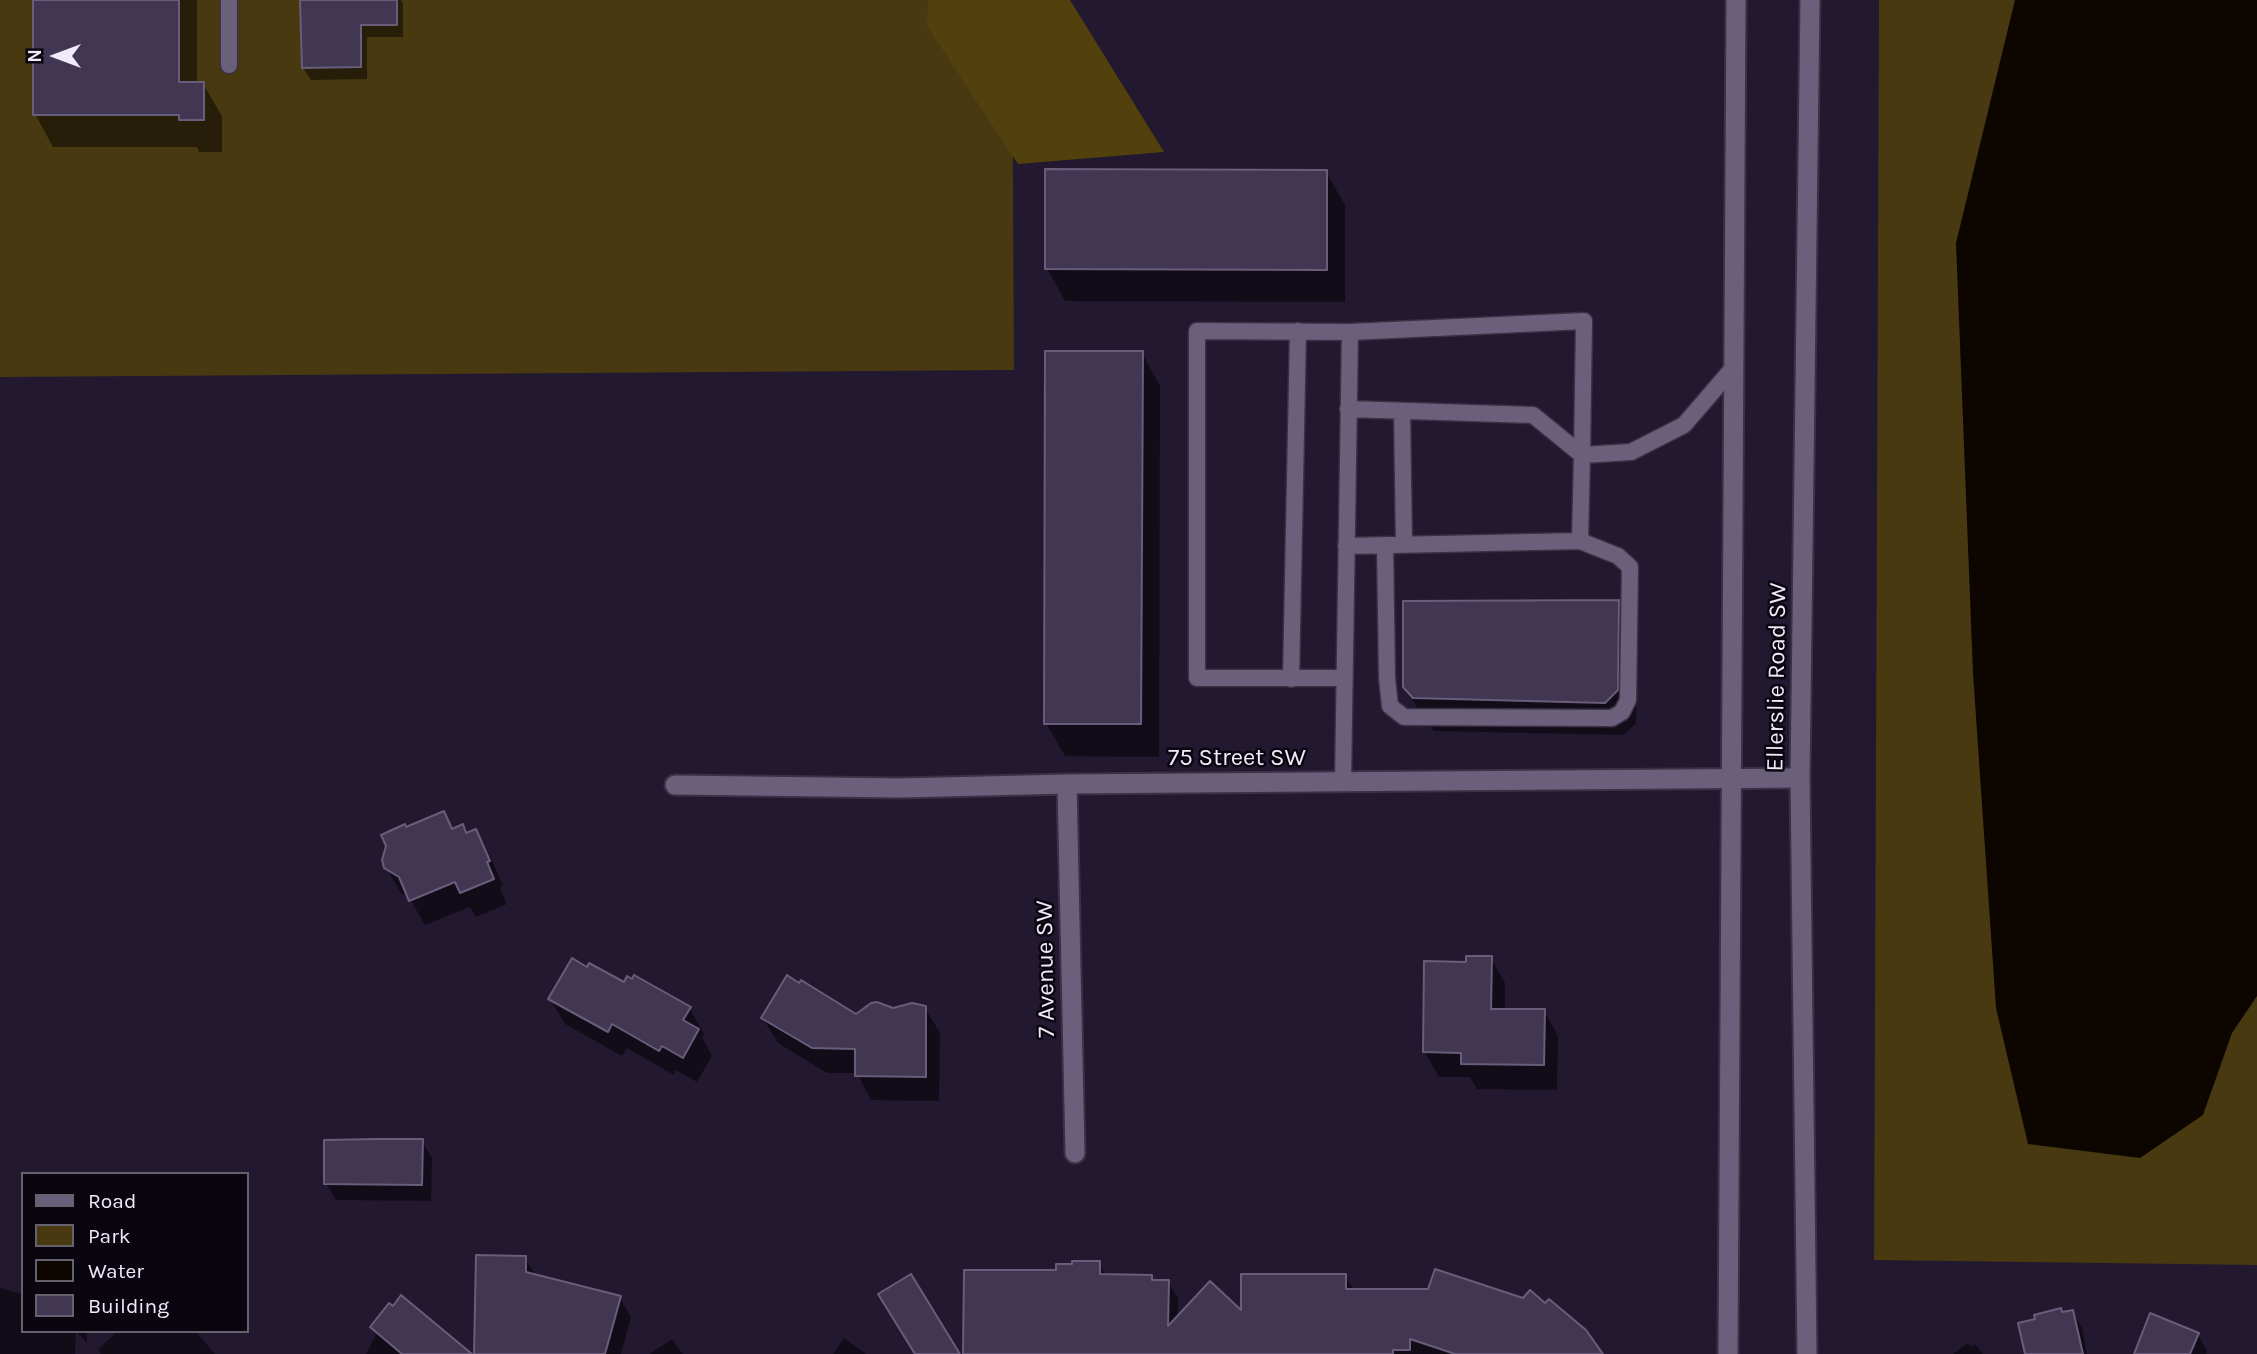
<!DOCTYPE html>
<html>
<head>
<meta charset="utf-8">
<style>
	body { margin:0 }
	#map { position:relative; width:2257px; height:1354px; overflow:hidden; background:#221830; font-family:Karla,sans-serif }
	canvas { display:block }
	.legend { position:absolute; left:21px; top:1172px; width:228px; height:161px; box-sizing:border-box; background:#0a0610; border:2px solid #66616e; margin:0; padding:9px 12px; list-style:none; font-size:21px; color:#f0e9fa }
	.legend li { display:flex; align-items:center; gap:14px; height:35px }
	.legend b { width:35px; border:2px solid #66616e }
	.north { position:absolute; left:21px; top:21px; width:70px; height:70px; -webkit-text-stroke:5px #0a0610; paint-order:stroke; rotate:270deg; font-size:19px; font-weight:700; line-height:28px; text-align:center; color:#f0e9fa }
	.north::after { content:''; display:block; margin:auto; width:24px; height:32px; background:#f0e9fa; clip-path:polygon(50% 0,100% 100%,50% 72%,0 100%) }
</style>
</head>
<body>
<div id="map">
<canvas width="2257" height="1354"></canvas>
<ul class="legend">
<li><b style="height:9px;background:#6b607c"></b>Road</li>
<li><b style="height:19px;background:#483911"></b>Park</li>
<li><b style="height:19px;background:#0d0500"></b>Water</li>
<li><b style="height:19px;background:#423752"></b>Building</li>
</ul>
<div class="north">N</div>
</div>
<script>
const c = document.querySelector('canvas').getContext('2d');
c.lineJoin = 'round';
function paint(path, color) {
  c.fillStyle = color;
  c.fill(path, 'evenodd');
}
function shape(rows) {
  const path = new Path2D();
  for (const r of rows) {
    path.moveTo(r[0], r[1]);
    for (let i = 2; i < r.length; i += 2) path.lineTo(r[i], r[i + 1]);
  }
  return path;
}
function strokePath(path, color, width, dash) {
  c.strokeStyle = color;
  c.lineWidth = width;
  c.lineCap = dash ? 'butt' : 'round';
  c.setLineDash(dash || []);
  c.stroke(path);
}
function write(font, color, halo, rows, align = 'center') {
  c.font = font + ' Karla,sans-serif';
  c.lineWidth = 5;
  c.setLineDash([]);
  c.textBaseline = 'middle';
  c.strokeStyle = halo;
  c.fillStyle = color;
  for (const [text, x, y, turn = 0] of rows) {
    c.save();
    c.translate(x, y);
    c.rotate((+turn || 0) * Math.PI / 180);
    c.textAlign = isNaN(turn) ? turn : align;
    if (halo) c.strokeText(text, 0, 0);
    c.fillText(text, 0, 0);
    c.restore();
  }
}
paint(shape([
	[0,0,1012,0,1014,370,0,377],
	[1879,0,2257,0,2257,1265,1874,1260]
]), '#483911');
paint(shape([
	[928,0,1070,0,1164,152,1018,164,927,26]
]), '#53410d');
paint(shape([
	[2015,0,2257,0,2257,996,2232,1033,2203,1115,2140,1158,2028,1144,1996,1008,1973,673,1956,243]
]), '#0d0500');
paint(shape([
	[35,0,197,0,197,84,203,84,222,116,222,152,199,152,197,147,53,147,35,114],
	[302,0,401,0,403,4,403,37,367,37,367,79,311,80,303,68],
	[1326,172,1345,205,1345,302,1065,301,1047,268],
	[1142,353,1160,386,1159,757,1065,756,1046,723],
	[1618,601,1637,634,1636,723,1624,735,1434,731,1424,720,1405,687],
	[443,813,453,830,467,835,476,831,490,856,503,886,500,888,507,904,476,917,470,907,425,925,410,899,401,893,386,867,406,829],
	[1491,958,1505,983,1505,1011,1544,1011,1558,1036,1557,1090,1477,1089,1470,1077,1439,1077,1425,1052,1468,963],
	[588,969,690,1009,704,1034,702,1037,712,1056,697,1082,676,1070,674,1075,627,1048,622,1056,565,1024,550,999],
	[925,1008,940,1033,939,1101,871,1100,857,1073,827,1073,778,1043,763,1018,856,1016,893,1010],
	[422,1141,432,1158,431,1201,336,1200,326,1183],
	[525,1258,536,1276,620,1298,631,1317,621,1354,476,1354],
	[1099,1263,1106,1276,1151,1276,1154,1282,1168,1282,1178,1298,1178,1319,1243,1314,1345,1275,1354,1291,1601,1354,966,1354,1057,1271],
	[0,1288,23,1294,23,1331,76,1331,75,1354,0,1354],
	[2072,1312,2082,1328,2087,1354,2027,1354,2062,1314],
	[372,1327,469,1354,366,1354,376,1334],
	[76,1331,87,1331,87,1343],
	[118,1331,195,1331,215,1354,101,1354,98,1349],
	[2198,1334,2207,1351,2206,1354,2136,1354],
	[844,1338,866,1354,833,1354],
	[672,1339,683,1354,650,1354],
	[1968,1343,1971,1347,1975,1344,1983,1354,1953,1354]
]), '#0007');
const building = shape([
	[33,0,179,0,179,82,204,82,204,120,179,120,179,115,33,115,33,0],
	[300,0,397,0,397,25,361,25,361,67,302,68,300,0],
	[1045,169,1327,170,1327,270,1045,269,1045,169],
	[1045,351,1143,351,1141,724,1044,724,1045,351],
	[1619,600,1618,690,1605,703,1413,698,1403,687,1403,601,1619,600],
	[444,811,452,829,463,824,466,833,476,829,490,861,487,862,494,879,460,893,455,882,409,901,399,877,384,868,382,860,386,846,381,835,405,824,406,827,444,811],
	[1466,956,1492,956,1491,1009,1545,1009,1544,1065,1461,1064,1461,1053,1423,1052,1424,961,1466,962,1466,956],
	[572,958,587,967,589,963,624,982,627,976,632,979,634,975,691,1007,683,1020,699,1029,683,1058,662,1046,659,1051,612,1024,608,1032,548,999,572,958],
	[787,975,799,983,801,980,856,1014,871,1003,877,1002,893,1008,912,1003,926,1006,926,1077,855,1076,855,1049,812,1048,761,1018,787,975],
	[376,1139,423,1139,422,1185,324,1184,324,1140,376,1139],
	[476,1255,526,1256,526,1272,621,1296,605,1354,474,1354,476,1255],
	[1072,1261,1100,1261,1100,1274,1152,1275,1152,1280,1169,1280,1168,1326,1210,1281,1241,1310,1241,1274,1346,1274,1346,1289,1428,1289,1435,1269,1523,1298,1530,1290,1545,1303,1549,1299,1586,1330,1603,1354,1455,1354,1410,1339,1410,1350,1393,1350,1393,1354,963,1354,964,1270,1056,1270,1056,1264,1072,1264,1072,1261],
	[911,1274,960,1354,915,1354,878,1294,911,1274],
	[401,1295,472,1354,402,1354,370,1327,389,1303,393,1306,401,1295],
	[2061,1308,2062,1312,2073,1310,2083,1354,2025,1354,2018,1323,2035,1319,2034,1315,2061,1308],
	[2150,1313,2199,1333,2190,1354,2134,1354,2150,1313]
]);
paint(building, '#423752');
strokePath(building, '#685d7a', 2);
const service = shape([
	[229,0,229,65],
	[1348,409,1533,415,1582,455],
	[1402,412,1404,544],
	[1385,545,1387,678,1390,706,1404,717,1612,718,1622,712,1628,700,1630,567,1618,556,1580,541],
	[1346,546,1580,541,1582,455,1631,452,1684,425,1733,368],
	[1345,678,1197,678,1197,331,1350,332,1584,321,1582,455],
	[1291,679,1298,331],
	[1343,782,1350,332]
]);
const minor = shape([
	[1067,784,1075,1153],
	[675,785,900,788,1067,784,1800,778]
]);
const secondary = shape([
	[1728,1354,1736,0],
	[1807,1354,1800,778,1810,0]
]);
strokePath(service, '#3a3144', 19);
strokePath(minor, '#3a3144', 23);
strokePath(secondary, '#3a3144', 23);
strokePath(service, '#6b607c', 16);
strokePath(minor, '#6b607c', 19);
strokePath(secondary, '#6b607c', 19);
write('24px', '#f0e9fa', '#0a0610', [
	["Ellerslie Road SW",1777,677,-89],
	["75 Street SW",1237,758],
	["7 Avenue SW",1046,969,-91]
]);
</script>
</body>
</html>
